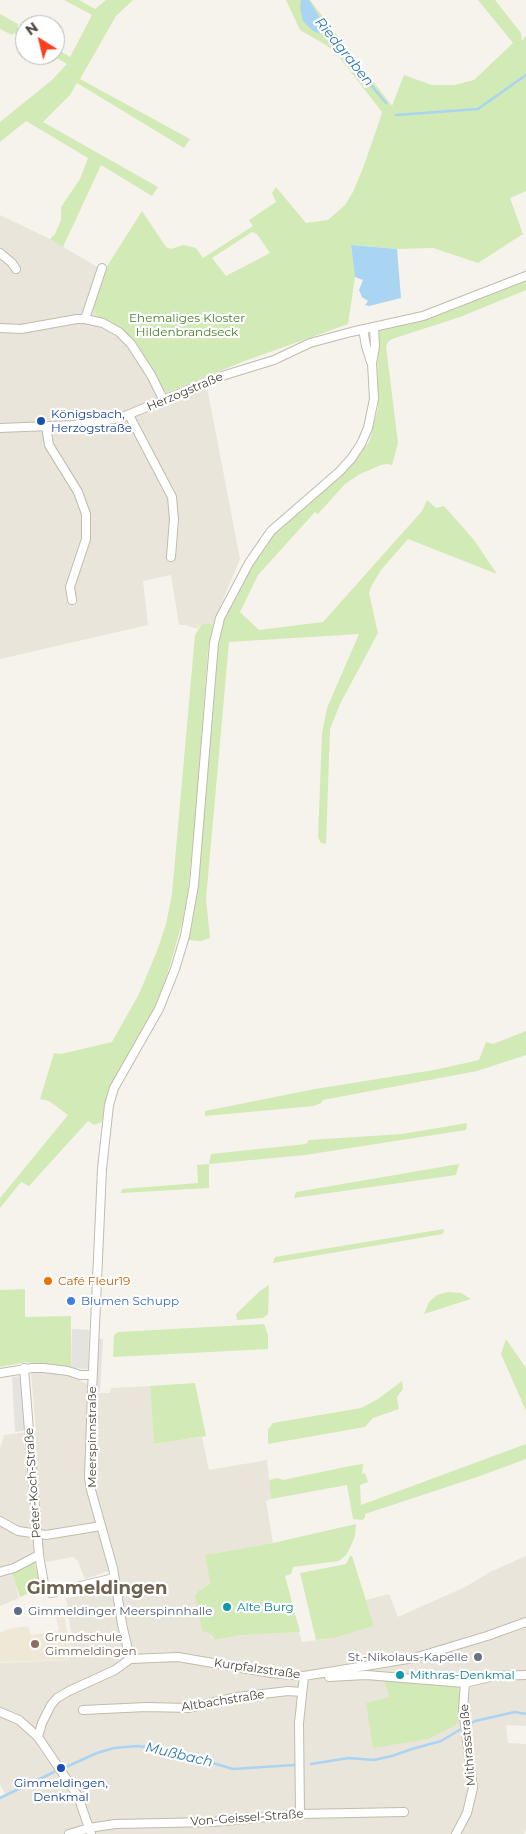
<!DOCTYPE html>
<html>
<head>
<meta charset="utf-8">
<style>
	body { margin:0 }
	#map { position:relative; width:526px; height:1834px; overflow:hidden; background:#f6f3ec; font-family:Montserrat,sans-serif }
	canvas { display:block }
	.north { position:absolute; left:15px; top:15px; width:50px; height:50px; box-sizing:border-box; background:#fff; border:1px solid #b7b4b0; border-radius:50%; rotate:324deg; font-size:14px; font-weight:700; line-height:20px; text-align:center; color:#4b4439 }
	.north::after { content:''; display:block; margin:auto; width:18px; height:22px; background:#fc3f1d; clip-path:polygon(50% 0,100% 100%,50% 72%,0 100%) }
</style>
</head>
<body>
<div id="map">
<canvas width="526" height="1834"></canvas>
<div class="north">N</div>
</div>
<script>
const c = document.querySelector('canvas').getContext('2d');
c.lineJoin = 'round';
function paint(path, color) {
  c.fillStyle = color;
  c.fill(path, 'evenodd');
}
function shape(rows) {
  const path = new Path2D();
  for (const r of rows) {
    path.moveTo(r[0], r[1]);
    for (let i = 2; i < r.length; i += 2) path.lineTo(r[i], r[i + 1]);
  }
  return path;
}
function strokePath(path, color, width, dash) {
  c.strokeStyle = color;
  c.lineWidth = width;
  c.lineCap = dash ? 'butt' : 'round';
  c.setLineDash(dash || []);
  c.stroke(path);
}
function write(font, color, halo, rows, align = 'center') {
  c.font = font + ' Montserrat,sans-serif';
  c.lineWidth = 4.5;
  c.setLineDash([]);
  c.textBaseline = 'middle';
  c.strokeStyle = halo;
  c.fillStyle = color;
  for (const [text, x, y, turn = 0] of rows) {
    c.save();
    c.translate(x, y);
    c.rotate((+turn || 0) * Math.PI / 180);
    c.textAlign = isNaN(turn) ? turn : align;
    if (halo) c.strokeText(text, 0, 0);
    c.fillText(text, 0, 0);
    c.restore();
  }
}
paint(shape([
	[0,215,50,239,104,271,93,309,97,316,120,328,130,337,166,393,202,378,207,387,240,559,213,624,202,624,197,629,186,625,179,625,171,575,143,581,148,625,0,659],
	[61,1371,87,1384,88,1393,110,1393,111,1388,150,1386,154,1444,202,1437,209,1470,267,1460,271,1499,266,1501,273,1543,205,1555,210,1584,198,1591,212,1638,214,1640,241,1635,299,1632,302,1642,334,1638,374,1626,366,1600,389,1594,398,1617,465,1587,490,1572,526,1556,526,1726,506,1725,508,1743,526,1744,526,1828,524,1834,0,1834,0,1799,6,1796,0,1784,0,1663,67,1660,72,1653,69,1637,71,1632,66,1598,90,1594,89,1589,117,1584,114,1569,85,1579,78,1561,73,1557,46,1562,42,1550,35,1552,10,1566,19,1598,0,1606,0,1449,4,1435,36,1431,31,1374,35,1372]
]), '#eae5da');
paint(shape([
	[63,1610,71,1653,66,1660,0,1662,0,1633,8,1629,28,1626,31,1635,59,1631,55,1612]
]), '#efe8d6');
paint(shape([
	[64,0,79,0,95,9,106,0,133,0,116,16,80,79,190,139,184,148,77,83,70,95,43,122,158,187,152,196,101,165,63,247,50,239,55,234,61,220,61,207,80,179,88,158,26,121,0,142,0,122,52,80,67,64,52,55,55,55,55,48,70,57,92,15],
	[286,0,310,0,392,106,404,75,432,85,455,85,474,80,513,43,478,0,495,0,521,33,522,41,526,35,526,191,510,198,523,234,478,263,433,248,397,249,351,245,355,277,348,324,242,362,166,393,130,337,120,328,97,316,93,309,104,271,142,211,166,247,171,249,183,245,196,248,203,258,253,226,249,220,276,202,272,193,276,187,306,223,328,220,345,205,353,192,363,168,378,125,382,112,336,53,326,45,300,30],
	[252,232,257,234,270,253,226,276,212,258],
	[0,14,18,24,17,27,25,31,25,39,14,33,12,35,0,29],
	[526,279,526,290,460,317,392,339,388,342,386,346,398,443,392,465,387,464,381,465,360,474,345,484,318,514,315,512,258,575,240,612,259,630,323,622,422,511,427,500,436,508,444,506,474,540,497,574,408,539,381,570,372,585,369,593,378,633,340,704,330,729,326,844,321,843,318,837,322,733,327,708,359,634,229,642,206,899,210,938,201,941,187,940,195,901,218,640,227,611,271,534,322,492,351,464,369,442,378,408,377,331,414,323,454,309],
	[202,624,213,624,208,649,195,823,186,909,164,986,150,1017,114,1080,105,1102,102,1122,94,1125,88,1121,29,1186,21,1182,0,1208,0,1198,68,1115,49,1101,40,1099,54,1053,61,1054,112,1042,139,994,157,951,166,924,172,894,195,635],
	[526,1031,526,1055,477,1071,323,1100,321,1103,314,1106,205,1116,205,1111,315,1089,434,1070,479,1060,486,1042,493,1044],
	[467,1123,466,1130,305,1155,209,1164,209,1188,121,1193,122,1189,198,1183,197,1165,209,1164,211,1154,306,1144,309,1140,402,1134],
	[459,1164,456,1175,294,1198,296,1192],
	[444,1229,443,1234,273,1263,275,1257],
	[269,1285,268,1314,263,1318,237,1320,236,1314,260,1291],
	[25,1289,25,1317,71,1316,71,1367,26,1362,0,1367,0,1290],
	[448,1292,461,1293,471,1299,424,1314,429,1302,437,1295],
	[264,1324,268,1335,268,1349,113,1357,114,1335,118,1332],
	[506,1339,526,1368,526,1411,501,1354],
	[402,1381,403,1389,397,1397,399,1409,373,1418,365,1427,268,1444,268,1430,273,1423,361,1408,378,1399],
	[195,1383,206,1436,154,1444,150,1386],
	[526,1444,526,1459,480,1476,365,1514,365,1518,362,1520,353,1519,347,1485,271,1499,269,1480,278,1478,283,1480,355,1465,363,1464,362,1474,365,1473,368,1482,360,1485,361,1505],
	[356,1524,355,1536,350,1548,346,1555,339,1561,293,1567,291,1574,285,1576,300,1632,241,1635,214,1640,211,1634,202,1631,195,1596,198,1591,210,1584,205,1555,273,1543],
	[350,1556,352,1556,374,1626,334,1638,316,1640,300,1573,346,1564],
	[34,1561,41,1589,20,1597,11,1571],
	[384,1681,414,1681,456,1687,460,1691,460,1696,457,1724,428,1739,373,1748,366,1703,390,1697]
]), '#d2eab5');
paint(shape([
	[72,1329,89,1330,88,1369,71,1368],
	[94,1338,103,1339,100,1392,92,1392],
	[25,1376,29,1430,15,1432,12,1377]
]), '#e5e3e0');
paint(shape([
	[301,0,309,0,328,31,328,36,313,31,303,21,300,7],
	[351,245,397,249,401,298,369,306,365,305,368,301,362,297,359,290,363,280,355,277]
]), '#a9d4f2');
strokePath(shape([
	[326,33,336,43,386,103],
	[396,115,478,109,526,75],
	[311,1764,349,1758,374,1760,392,1756,412,1749,441,1741,475,1721,515,1712,526,1714],
	[66,1767,97,1753,114,1748,137,1746,165,1749,233,1769,294,1765],
	[0,1798,54,1772]
]), '#a9d4f2', 2.5);
const minor = shape([
	[0,253,12,263,16,269],
	[85,319,102,268],
	[0,328,21,329,77,319,85,319,103,323,119,332,131,344,151,375,164,401],
	[363,329,366,346,371,362],
	[129,415,172,497,174,519,171,557],
	[46,426,49,445,78,492,86,514,86,539,70,587,72,600],
	[0,428,74,425,120,418,222,376,274,360,310,343,351,332,423,316,526,276],
	[24,1368,39,1555,44,1584,51,1593,114,1578],
	[0,1373,32,1368,44,1368,68,1371,80,1375,92,1375],
	[0,1521,18,1531,46,1535,101,1526],
	[0,1572,14,1568,39,1555],
	[130,1659,122,1624,113,1568,91,1490,89,1478,92,1392,102,1169,109,1105,114,1088,159,1009,175,969,185,936,194,885,214,643,220,618,249,563,271,531,339,472,351,459,361,444,368,428,374,399,372,363,375,346,374,327],
	[130,1659,178,1657,271,1673,304,1676,414,1658,487,1636,526,1622],
	[329,1677,366,1675,465,1683,494,1676,526,1675],
	[83,1710,146,1707,188,1708,237,1697,288,1691,302,1692],
	[0,1712,19,1720,38,1737,78,1796,91,1834],
	[38,1737,42,1723,51,1705,57,1698,69,1691,115,1670,130,1659],
	[300,1814,299,1723,304,1676],
	[69,1834,89,1828,115,1824,213,1822,300,1814,404,1812],
	[456,1834,467,1813,473,1788,463,1709,465,1683]
]);
strokePath(minor, '#c2bbae', 10);
strokePath(minor, '#fff', 8);
for (const [x, y, r, color] of [
	[41,421,5,"#1a4fb4"],
	[48,1281,5,"#e8710a"],
	[71,1301,5,"#3f7fe0"],
	[227,1607,5,"#0f9aa8"],
	[18,1611,5,"#5c6f8a"],
	[35,1644,5,"#8d6e63"],
	[478,1657,5,"#6b7280"],
	[400,1675,5,"#0f9aa8"],
	[61,1768,5,"#1a4fb4"]
]) {
  const dot = new Path2D();
  dot.arc(x, y, r, 0, 2 * Math.PI);
  c.fillStyle = color;
  c.fill(dot);
  strokePath(dot, '#fff', 2);
}
write('12px', '#4a7f2a', '#fff', [
	["Ehemaliges Kloster",187,318],
	["Hildenbrandseck",187,332]
]);
write('12px', '#4b4439', '#fff', [
	["Herzogstraße",185,392,-23],
	["Meerspinnstraße",92,1437,-90],
	["Peter-Koch-Straße",33,1483,-94],
	["Kurpfalzstraße",257,1669,8],
	["Altbachstraße",223,1701,-9],
	["Mithrasstraße",468,1745,-95],
	["Von-Geissel-Straße",247,1818,-4]
]);
write('12px', '#164399', '#fff', [
	["Königsbach,",51,414],
	["Herzogstraße",51,428],
	["Gimmeldingen,",61,1783,"center"],
	["Denkmal",61,1797,"center"]
], 'left');
write('12px', '#c56008', '#fff', [
	["Café Fleur19",58,1281]
], 'left');
write('12px', '#366cbe', '#fff', [
	["Blumen Schupp",81,1301]
], 'left');
write('12px', '#0d838f', '#fff', [
	["Alte Burg",237,1607],
	["Mithras-Denkmal",410,1675]
], 'left');
write('12px', '#4e5e75', '#fff', [
	["Gimmeldinger Meerspinnhalle",28,1611]
], 'left');
write('12px', '#785e54', '#fff', [
	["Grundschule",45,1637],
	["Gimmeldingen",45,1651]
], 'left');
write('12px', '#5b616d', '#fff', [
	["St.-Nikolaus-Kapelle",468,1657]
], 'right');
write('italic 14px', '#2e7ab2', '#fff', [
	["Riedgraben",344,52,51],
	["Mußbach",179,1755,13]
]);
write('bold 18px', '#6e6250', '#fff', [
	["Gimmeldingen",97,1589]
]);
</script>
</body>
</html>
